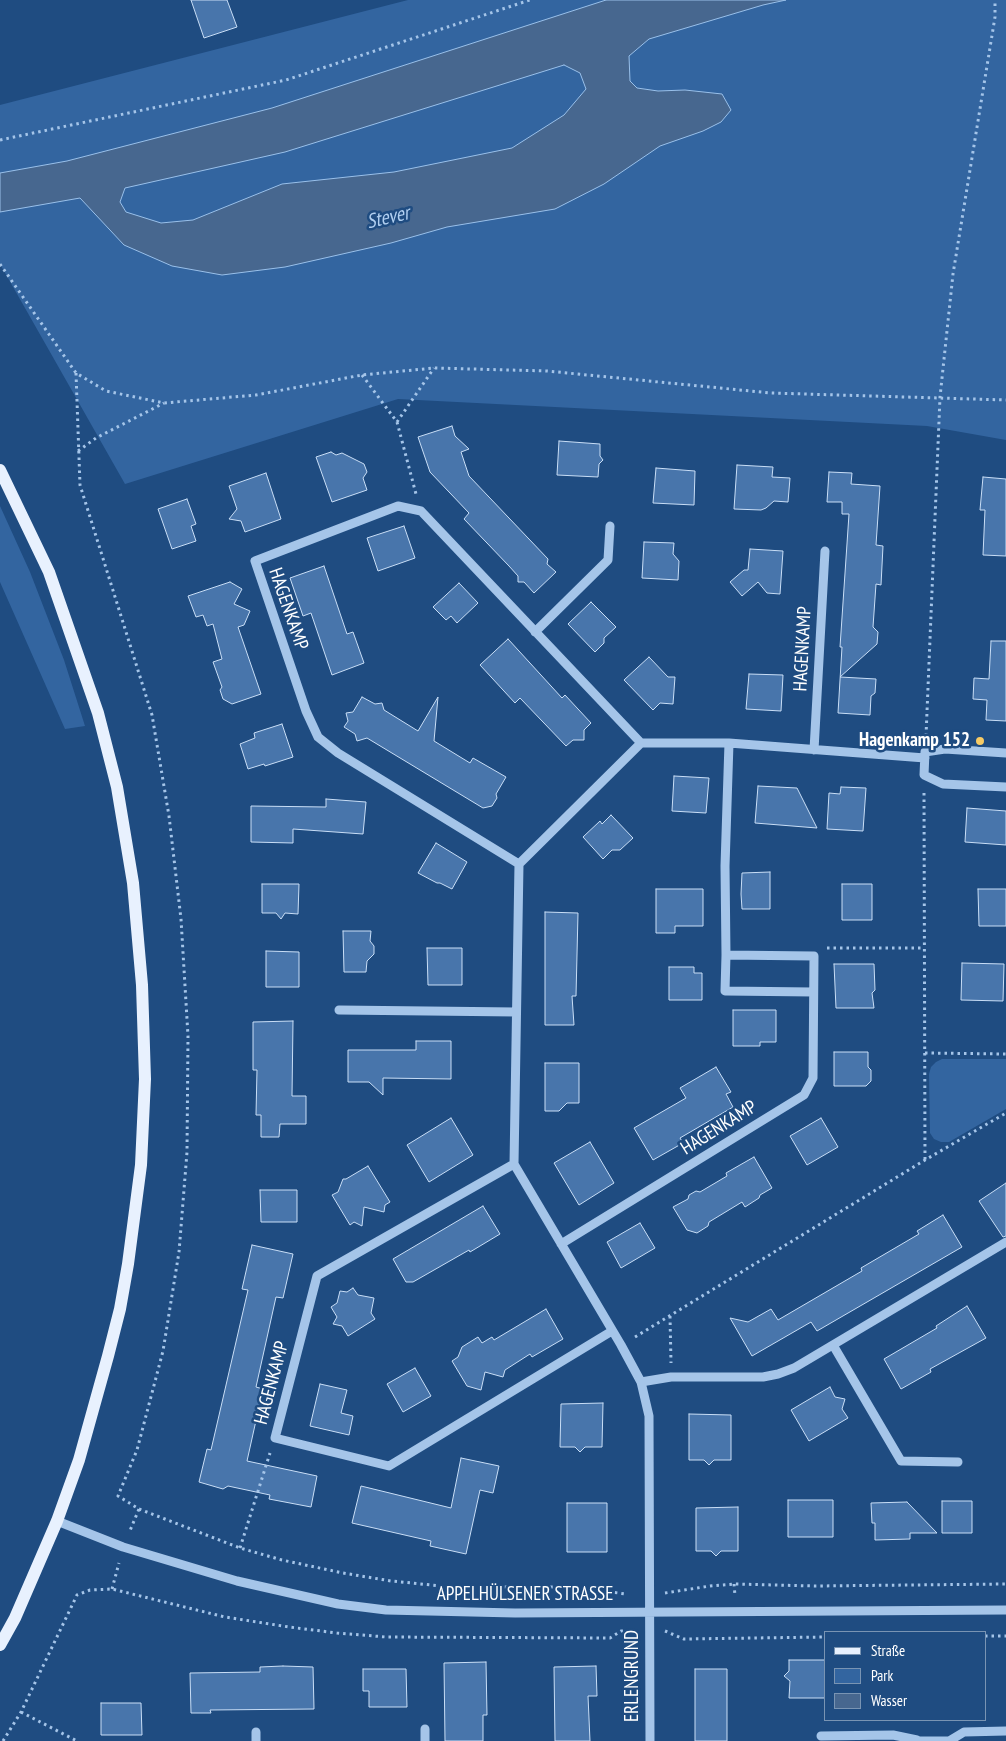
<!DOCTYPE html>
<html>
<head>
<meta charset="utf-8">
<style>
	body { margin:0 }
	#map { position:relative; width:1006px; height:1741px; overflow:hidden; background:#1f4c81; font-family:"PT Sans Narrow",sans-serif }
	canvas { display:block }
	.legend { position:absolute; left:824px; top:1631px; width:162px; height:90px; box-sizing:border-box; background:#1f4c81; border:1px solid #7994b3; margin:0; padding:6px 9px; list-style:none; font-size:15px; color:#fff }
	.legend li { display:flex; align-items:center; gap:10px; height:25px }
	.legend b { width:25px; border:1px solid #7994b3 }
</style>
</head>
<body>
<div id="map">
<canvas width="1006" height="1741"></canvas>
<ul class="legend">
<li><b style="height:6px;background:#e8f1fe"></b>Straße</li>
<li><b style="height:14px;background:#3365a0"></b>Park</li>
<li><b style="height:14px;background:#47678f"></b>Wasser</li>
</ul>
</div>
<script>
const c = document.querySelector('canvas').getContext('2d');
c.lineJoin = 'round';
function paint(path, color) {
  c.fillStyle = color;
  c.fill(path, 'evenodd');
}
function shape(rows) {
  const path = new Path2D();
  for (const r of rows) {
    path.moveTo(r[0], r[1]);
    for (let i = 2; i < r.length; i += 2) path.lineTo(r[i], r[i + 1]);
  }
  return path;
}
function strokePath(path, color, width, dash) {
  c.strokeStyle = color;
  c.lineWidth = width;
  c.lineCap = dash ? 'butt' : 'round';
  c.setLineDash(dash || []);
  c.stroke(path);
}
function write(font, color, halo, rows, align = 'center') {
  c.font = font + ' "PT Sans Narrow",sans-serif';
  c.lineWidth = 5;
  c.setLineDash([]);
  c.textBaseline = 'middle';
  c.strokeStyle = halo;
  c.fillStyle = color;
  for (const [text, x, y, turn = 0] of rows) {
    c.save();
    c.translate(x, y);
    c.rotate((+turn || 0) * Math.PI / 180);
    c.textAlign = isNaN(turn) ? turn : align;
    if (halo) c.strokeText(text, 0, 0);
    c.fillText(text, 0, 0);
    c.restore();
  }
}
paint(shape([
	[408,0,1006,0,1006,440,927,426,398,399,125,484,0,264,0,105],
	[0,506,30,572,64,660,85,726,65,729,0,582],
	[942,1059,1006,1059,1006,1109,949,1142,941,1142,934,1139,930,1133,929,1074,931,1067,936,1062]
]), '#3365a0');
const water = shape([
	[606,0,786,0,763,5,649,39,629,56,630,81,637,88,658,91,685,90,722,94,731,110,721,122,703,131,660,146,604,184,555,209,447,227,391,243,285,267,222,275,172,266,124,245,80,198,0,212,0,173,67,161,272,108,606,0],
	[564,65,580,73,586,89,564,115,512,148,394,172,282,184,193,220,161,223,126,212,120,202,125,188,285,152,564,65]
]);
paint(water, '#47678f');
strokePath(water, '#99c0ea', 1);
const building = shape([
	[191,0,227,0,237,27,204,38,191,0],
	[452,426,455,436,469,449,461,452,469,476,548,559,547,564,556,572,534,593,524,582,518,582,518,576,509,566,464,519,469,513,430,472,418,437,452,426],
	[559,441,600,444,600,456,603,460,599,464,598,477,557,475,559,441],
	[331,452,336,455,342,453,364,464,367,472,363,478,367,490,332,502,316,457,331,452],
	[737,465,773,467,772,477,790,478,788,502,774,501,766,508,761,510,734,509,737,465],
	[656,468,695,471,694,505,653,503,656,468],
	[829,472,852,473,851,484,880,486,876,545,883,546,881,585,876,584,873,627,878,632,877,644,840,677,876,679,875,693,871,696,870,715,838,713,842,647,840,647,849,514,842,514,842,502,827,502,829,472],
	[266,473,281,519,245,532,241,521,229,519,237,509,229,486,266,473],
	[983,477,1006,479,1006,556,983,555,985,510,980,510,983,477],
	[187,499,196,524,191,526,196,541,172,549,158,509,187,499],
	[404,526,415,558,378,571,367,538,404,526],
	[644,542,674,543,673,554,679,561,678,580,642,578,644,542],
	[750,549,783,551,780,594,767,593,758,582,742,596,730,582,744,570,748,570,750,549],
	[324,566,347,634,353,632,364,663,332,675,311,613,303,616,290,578,324,566],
	[230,582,242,589,234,604,250,611,244,625,238,627,261,694,232,704,223,699,220,690,222,687,213,662,222,659,213,624,207,626,203,615,196,617,188,596,230,582],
	[459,583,478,603,457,623,451,616,446,620,433,607,459,583],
	[591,602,616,627,604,638,604,643,595,652,568,624,591,602],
	[508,639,562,698,565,695,591,723,584,730,584,740,573,740,566,746,520,698,515,703,480,665,508,639],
	[991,641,1006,641,1006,721,986,720,987,700,973,699,974,678,989,679,991,641],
	[649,657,668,677,675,677,673,704,660,703,653,710,624,680,649,657],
	[749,674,783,675,781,711,746,709,749,674],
	[362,697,375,704,382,703,384,710,418,731,438,697,434,741,470,763,473,758,506,777,496,794,497,798,492,806,483,808,367,738,357,741,355,734,344,727,348,721,346,713,353,712,362,697],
	[282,724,293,757,265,766,264,764,248,769,240,744,255,738,254,733,282,724],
	[674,776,709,778,706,813,672,811,674,776],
	[758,786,797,788,817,828,755,823,758,786],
	[841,787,866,788,863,831,827,829,829,793,840,794,841,787],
	[326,799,366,802,363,834,293,829,293,843,251,842,251,806,326,807,326,799],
	[967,808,1006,811,1006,845,965,842,967,808],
	[611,815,633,838,620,850,612,850,603,859,583,837,600,821,602,824,611,815],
	[436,843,467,862,452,889,440,883,437,883,418,873,436,843],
	[770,872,770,909,742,909,741,894,742,873,770,872],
	[262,884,299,884,298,914,285,913,281,919,276,913,262,913,262,884],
	[842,884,872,884,872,920,842,920,842,884],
	[656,889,703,889,703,926,675,926,675,933,656,933,656,889],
	[978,889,1006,889,1006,926,979,926,978,889],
	[545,912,578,913,576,996,572,996,574,1025,545,1025,545,912],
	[343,931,371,931,370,941,374,946,374,954,367,961,366,972,344,972,343,931],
	[427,948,462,948,462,985,428,985,427,948],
	[266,951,299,952,299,987,266,987,266,951],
	[962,963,1004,964,1003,1001,961,1000,962,963],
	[834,964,874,964,875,990,872,993,874,1008,836,1008,834,964],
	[669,967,694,967,694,973,702,973,702,1000,669,1000,669,967],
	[733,1010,776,1010,776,1042,760,1042,760,1046,733,1046,733,1010],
	[293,1021,292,1096,306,1096,306,1124,280,1124,279,1137,261,1137,261,1115,256,1115,257,1070,253,1070,253,1022,293,1021],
	[416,1041,451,1041,451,1079,383,1078,383,1095,369,1082,348,1082,348,1050,416,1050,416,1041],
	[834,1052,868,1052,868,1067,871,1070,871,1081,866,1086,834,1086,834,1052],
	[545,1063,579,1063,579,1103,567,1103,559,1111,545,1111,545,1063],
	[716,1067,731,1092,726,1094,733,1107,680,1138,683,1143,653,1160,634,1128,686,1098,680,1088,716,1067],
	[451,1118,473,1155,429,1182,407,1145,451,1118],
	[821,1118,838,1147,807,1165,790,1136,821,1118],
	[590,1142,614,1183,579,1205,554,1163,590,1142],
	[754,1157,772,1188,760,1195,759,1198,745,1207,742,1202,709,1222,708,1226,697,1233,687,1230,673,1207,688,1199,689,1195,696,1191,700,1192,727,1176,726,1173,754,1157],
	[368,1166,390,1202,385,1205,384,1212,364,1207,362,1226,354,1222,350,1225,332,1195,338,1192,343,1179,346,1179,368,1166],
	[1006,1183,1006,1236,1003,1237,979,1201,1006,1183],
	[260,1190,297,1190,297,1222,261,1222,260,1190],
	[483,1206,500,1234,470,1252,469,1250,413,1282,406,1282,393,1259,483,1206],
	[943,1215,962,1247,817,1331,811,1322,752,1356,730,1318,748,1322,771,1309,778,1320,862,1271,861,1268,919,1234,917,1231,943,1215],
	[640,1223,655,1248,621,1268,607,1242,640,1223],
	[252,1245,293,1254,283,1298,276,1297,256,1387,263,1389,247,1461,317,1476,311,1507,269,1499,270,1495,228,1486,223,1489,199,1482,207,1449,211,1450,248,1290,242,1289,252,1245],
	[353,1288,358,1295,374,1298,371,1313,375,1319,348,1336,342,1326,333,1324,337,1317,331,1307,337,1303,340,1291,347,1292,353,1288],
	[967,1306,986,1338,930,1369,931,1372,901,1389,884,1359,937,1328,936,1326,967,1306],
	[546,1309,563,1339,532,1357,530,1354,505,1370,503,1377,485,1372,481,1390,467,1386,452,1361,458,1357,462,1347,478,1337,482,1343,492,1337,494,1340,546,1309],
	[415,1368,431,1396,403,1412,387,1384,415,1368],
	[320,1384,347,1390,341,1413,353,1416,349,1435,310,1426,320,1384],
	[830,1387,835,1397,845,1399,842,1409,848,1418,809,1441,791,1410,830,1387],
	[603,1403,602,1447,585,1447,580,1452,575,1447,560,1447,561,1404,603,1403],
	[689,1414,731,1415,731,1460,714,1460,709,1465,704,1460,689,1460,689,1414],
	[461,1458,499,1466,493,1493,480,1490,466,1554,430,1546,431,1541,352,1523,361,1486,451,1508,461,1458],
	[788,1500,833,1500,833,1537,788,1537,788,1500],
	[942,1501,972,1501,972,1533,942,1533,942,1501],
	[907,1502,937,1533,910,1533,910,1539,875,1540,875,1523,872,1523,871,1503,907,1502],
	[567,1503,607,1503,607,1552,567,1552,567,1503],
	[738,1507,738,1551,721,1551,716,1556,711,1551,696,1551,696,1508,738,1507],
	[789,1660,825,1660,825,1698,789,1698,790,1681,784,1676,789,1671,789,1660],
	[486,1662,487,1715,483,1715,483,1741,445,1741,444,1663,486,1662],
	[283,1666,313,1667,314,1709,210,1710,211,1713,191,1713,190,1673,260,1672,260,1667,283,1666],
	[596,1666,597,1696,588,1696,590,1741,555,1741,554,1667,596,1666],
	[363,1669,406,1669,407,1707,369,1707,369,1691,363,1691,363,1669],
	[695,1669,727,1669,727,1741,695,1741,695,1669],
	[101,1703,141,1703,142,1735,101,1735,101,1703]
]);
paint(building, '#4875ab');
strokePath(building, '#c9def6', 1);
strokePath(shape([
	[0,140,286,80,530,0],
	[0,264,76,373,106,391,164,403,256,395,362,375,434,368,547,371,771,393,1006,400],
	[76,373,80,485,152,715,169,816,181,919,188,1036,187,1152,179,1252,163,1351,137,1450,118,1496,139,1509,129,1533],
	[362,375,397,422,434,368],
	[397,422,416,494],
	[78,451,96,438,164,403],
	[926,736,940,397,953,274,995,17,995,0],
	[924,793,925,1160],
	[827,948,924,948],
	[925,1053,1006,1054],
	[670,1316,671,1363],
	[635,1337,925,1160,1006,1113],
	[139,1509,240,1548,282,1560,343,1573,391,1581,452,1587,572,1587,626,1594],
	[240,1548,270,1453],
	[734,1584,735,1596],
	[112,1589,119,1563],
	[665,1593,710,1586,734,1584,815,1586,1006,1584],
	[665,1631,684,1639,825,1637],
	[985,1636,1006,1636],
	[21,1712,77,1741],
	[3,1741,21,1712,77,1595,90,1590,112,1589,225,1617,289,1627,337,1633,386,1637,610,1638,621,1631,624,1631]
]), '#a5c5e9', 3, [2.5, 4]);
strokePath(shape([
	[535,632,608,560,610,526],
	[814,750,825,551],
	[1006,753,945,749,925,752,924,775,943,784,1006,787],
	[519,864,338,753,318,737,306,711,255,561,398,506,421,511,641,743],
	[726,955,725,991,813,992],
	[339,1010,516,1012],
	[514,1164,317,1276,275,1438,389,1466,612,1331],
	[561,1244,804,1095,813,1078,814,956,726,955,725,866,729,743],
	[833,1345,901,1461,958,1462],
	[641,1382,671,1377,763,1377,778,1374,794,1368,1006,1242],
	[57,1521,123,1547,237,1581,338,1604,386,1610,515,1613,1006,1610],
	[425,1729,425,1741],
	[256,1732,256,1741],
	[821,1736,893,1735,917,1740],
	[650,1741,649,1416,641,1382,621,1345,514,1164,519,864,641,743,729,743,925,758],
	[917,1741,949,1741],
	[949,1741,964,1732,1006,1731]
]), '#a5c5e9', 9);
strokePath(shape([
	[0,470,49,572,98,713,117,787,133,883,142,985,145,1079,141,1165,128,1264,120,1309,108,1356,79,1460,57,1521,15,1618,0,1645]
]), '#e8f1fe', 12);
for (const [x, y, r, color] of [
	[980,741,5,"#f7cb65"]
]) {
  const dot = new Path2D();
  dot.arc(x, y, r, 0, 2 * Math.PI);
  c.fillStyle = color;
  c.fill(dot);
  strokePath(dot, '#1f4c81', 2);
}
write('19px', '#fff', '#1f4c81', [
	["HAGENKAMP",288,609,71],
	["HAGENKAMP",803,649,-87],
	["HAGENKAMP",719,1128,-32],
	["HAGENKAMP",272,1383,-75],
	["APPELHÜLSENER STRASSE",525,1595],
	["ERLENGRUND",633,1676,-90]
]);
write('bold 19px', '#fff', '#1f4c81', [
	["Hagenkamp 152",970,741]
], 'right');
write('italic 20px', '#b1cff0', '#1f4c81', [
	["Stever",388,218,-13]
]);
</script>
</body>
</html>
